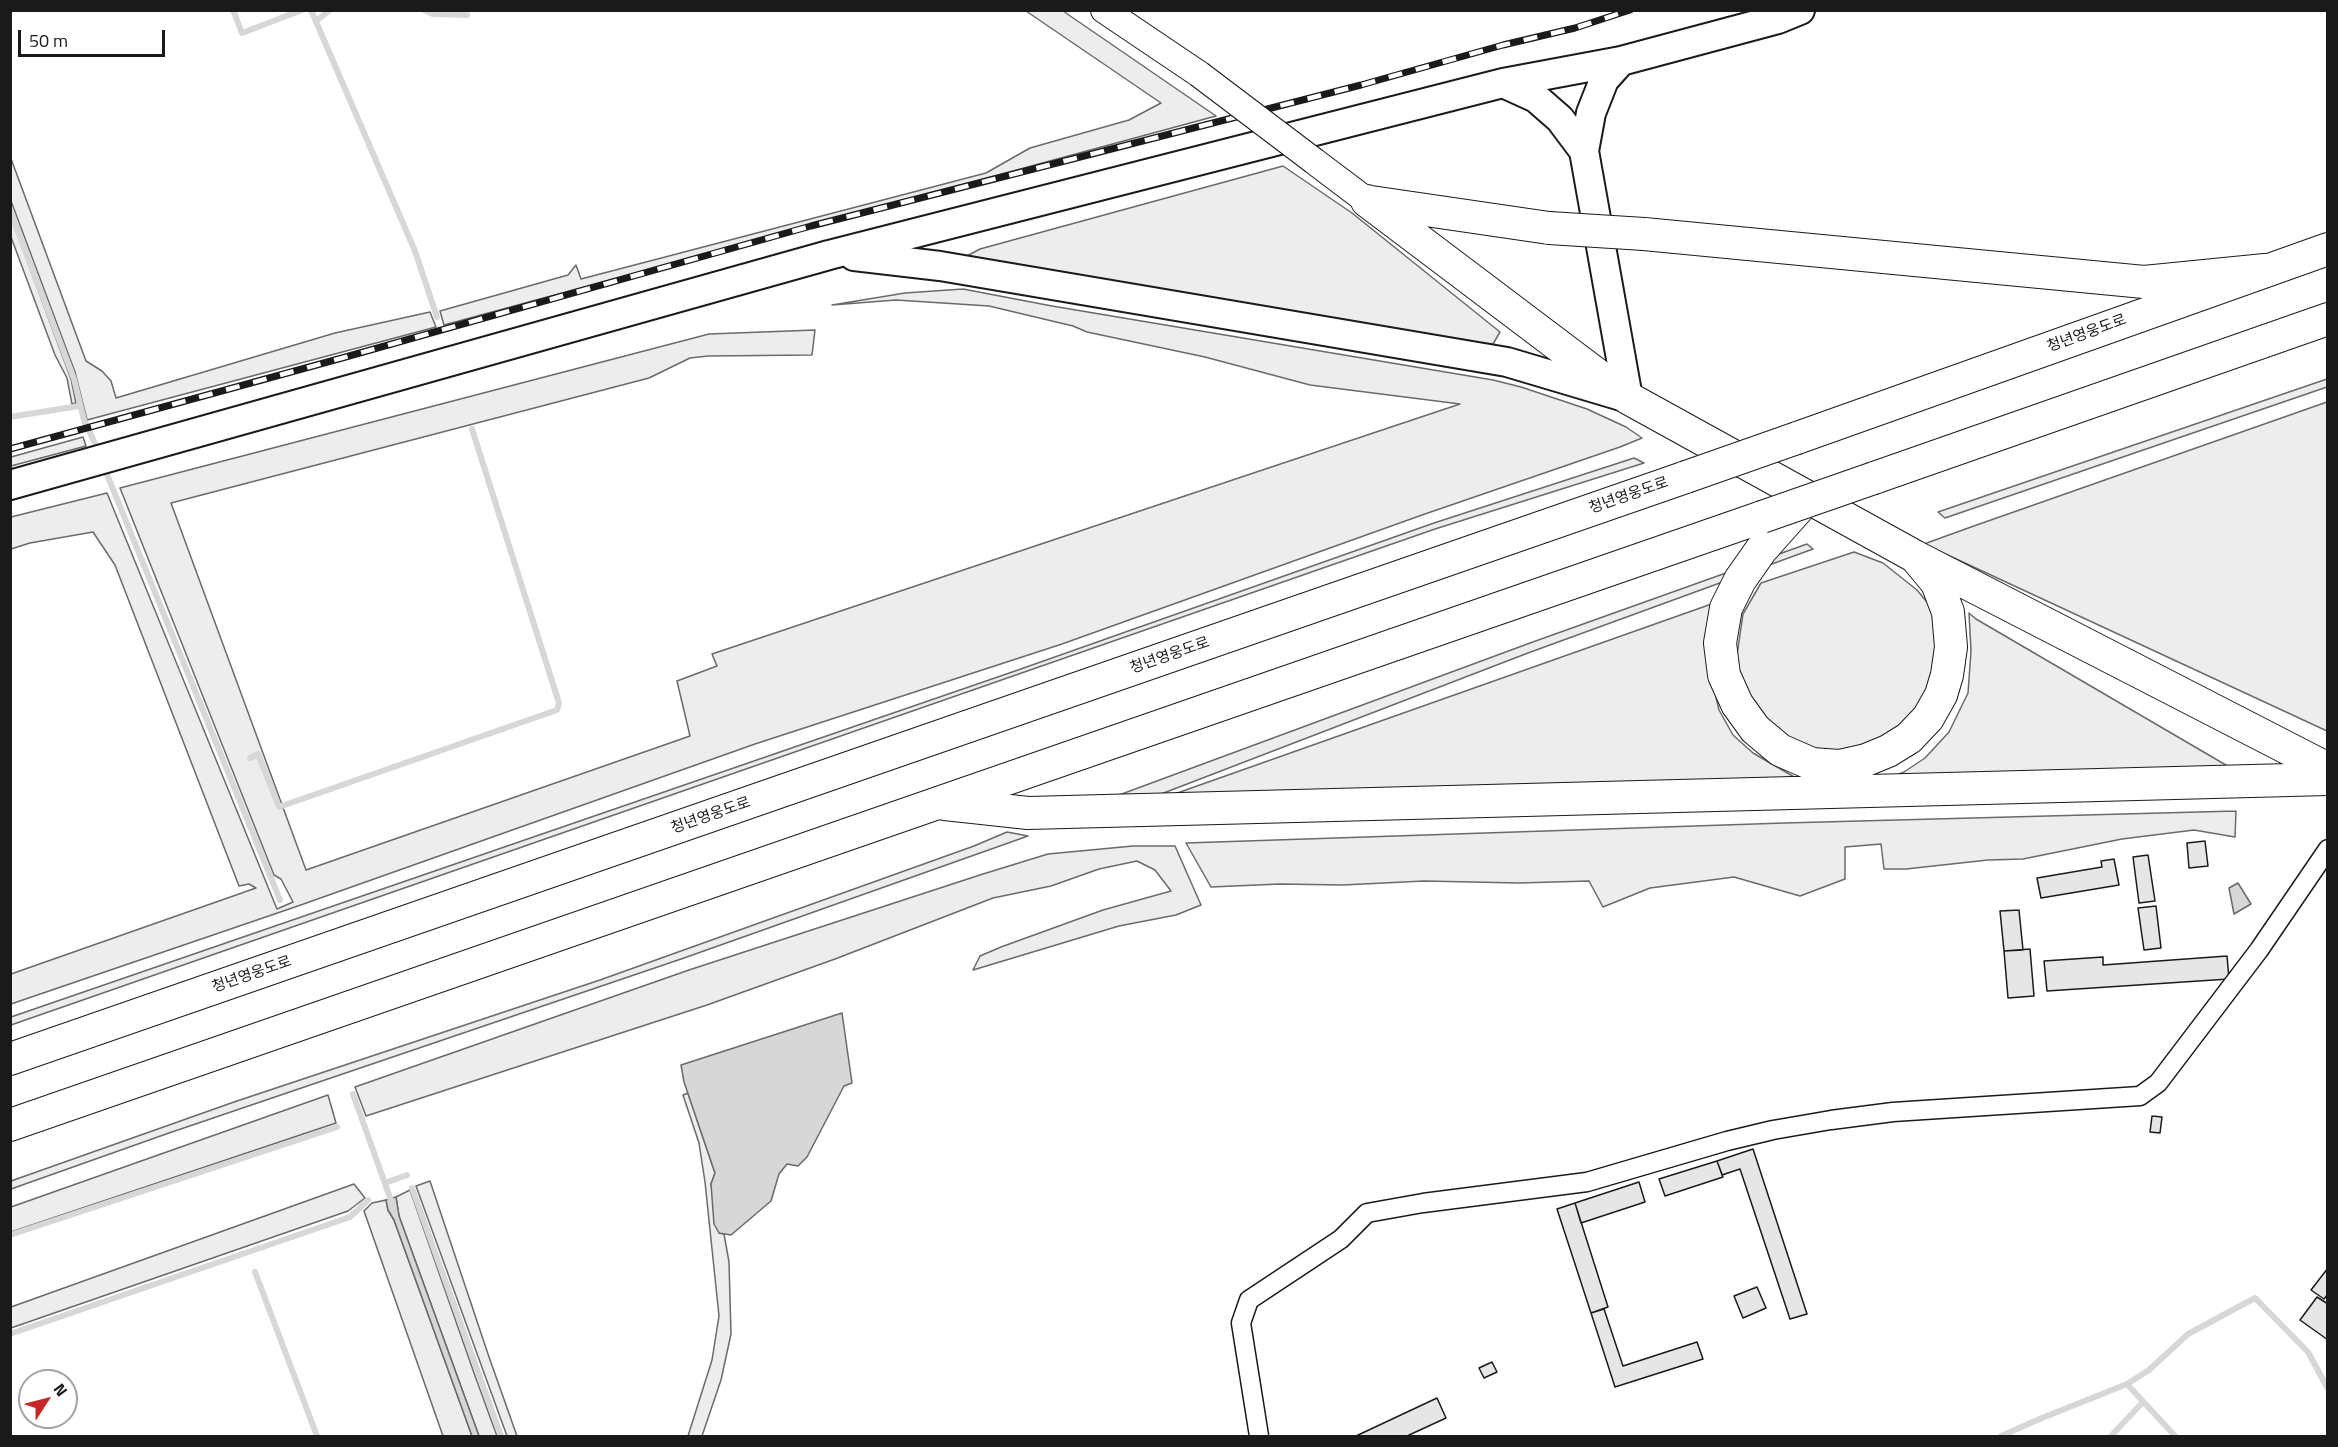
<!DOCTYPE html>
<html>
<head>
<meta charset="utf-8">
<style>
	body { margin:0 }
	#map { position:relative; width:2338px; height:1447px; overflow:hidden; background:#fff; font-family:"Titillium Web",sans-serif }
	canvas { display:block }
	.frame { position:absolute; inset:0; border:12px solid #1a1a1a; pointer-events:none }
	.north { position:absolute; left:18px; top:1369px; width:60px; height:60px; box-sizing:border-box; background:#fff; border:2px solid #a3a3a3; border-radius:50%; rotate:54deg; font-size:16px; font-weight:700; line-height:24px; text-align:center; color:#1a1a1a }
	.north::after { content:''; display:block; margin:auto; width:21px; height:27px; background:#c62828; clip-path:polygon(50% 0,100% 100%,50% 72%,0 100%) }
	.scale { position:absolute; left:18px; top:30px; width:147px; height:27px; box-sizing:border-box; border:3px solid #1a1a1a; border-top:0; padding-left:8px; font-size:18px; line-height:21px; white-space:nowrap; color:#1a1a1a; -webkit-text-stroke:4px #fff; paint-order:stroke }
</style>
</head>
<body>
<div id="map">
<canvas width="2338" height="1447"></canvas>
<div class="frame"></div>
<div class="north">N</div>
<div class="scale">50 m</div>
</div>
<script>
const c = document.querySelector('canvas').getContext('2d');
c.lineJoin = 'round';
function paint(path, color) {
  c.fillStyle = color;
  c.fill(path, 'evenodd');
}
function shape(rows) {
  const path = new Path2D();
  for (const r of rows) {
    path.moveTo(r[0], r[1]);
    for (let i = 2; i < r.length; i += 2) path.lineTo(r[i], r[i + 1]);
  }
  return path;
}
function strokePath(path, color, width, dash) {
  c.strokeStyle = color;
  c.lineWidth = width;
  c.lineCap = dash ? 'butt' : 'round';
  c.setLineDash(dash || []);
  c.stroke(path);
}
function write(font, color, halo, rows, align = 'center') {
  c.font = font + ' "Titillium Web","Noto Sans KR",sans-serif';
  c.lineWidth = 4.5;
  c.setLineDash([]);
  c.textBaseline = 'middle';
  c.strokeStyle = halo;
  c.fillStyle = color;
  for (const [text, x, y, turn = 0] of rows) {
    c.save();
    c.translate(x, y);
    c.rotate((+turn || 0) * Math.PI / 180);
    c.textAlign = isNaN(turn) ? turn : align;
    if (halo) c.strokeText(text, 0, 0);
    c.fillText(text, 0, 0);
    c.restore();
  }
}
const green = shape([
	[1026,11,1063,11,1216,116,444,325,440,311,568,275,576,265,581,279,986,173,1030,148,1129,120,1161,103,1026,11],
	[10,156,86,361,102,371,111,381,116,398,335,333,430,312,436,327,87,420,75,372,11,201,10,156],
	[1283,166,1352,213,1500,332,1493,344,1472,348,963,258,980,249,1283,166],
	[11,217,71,379,76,403,72,404,67,378,55,355,11,237,11,217],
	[963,289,1052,306,1493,380,1521,387,1587,409,1626,427,1642,438,1620,447,1422,515,1062,644,755,744,295,907,11,1004,11,974,256,888,249,884,239,886,115,565,93,532,30,543,11,549,11,517,107,493,277,909,293,902,281,879,274,875,120,488,709,334,815,330,812,355,708,356,690,358,649,378,171,503,306,870,690,736,677,681,717,666,712,654,1460,404,1310,385,1205,357,1087,332,1073,326,989,306,896,300,832,305,905,293,963,289],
	[2327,379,2327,387,2082,471,1945,518,1938,512,2327,379],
	[2327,402,2327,731,1924,544,1971,527,2327,402],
	[83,437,86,446,11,466,11,457,83,437],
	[1634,458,1644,463,1435,529,11,1025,11,1017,1018,670,1434,523,1634,458],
	[1807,544,1813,549,1528,653,1109,814,1092,805,1530,643,1807,544],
	[1854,552,1883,563,1917,590,1931,607,1945,651,1920,720,1852,759,1776,740,1739,676,1737,655,1743,614,1761,583,1854,552],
	[1720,601,1712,680,1719,710,1733,735,1753,753,1796,778,1149,803,1720,601],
	[1969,613,1976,619,2231,768,1879,782,1904,772,1925,758,1949,732,1968,693,1971,651,1969,613],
	[2236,811,2235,837,2194,830,2122,839,2023,859,1988,860,1906,869,1884,869,1881,844,1845,847,1845,879,1800,896,1734,877,1650,888,1603,907,1589,881,1519,883,1424,881,1343,885,1280,884,1211,887,1186,843,1784,823,2236,811],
	[1007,832,1028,836,684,958,169,1133,11,1189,11,1181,234,1102,600,980,974,846,1007,832],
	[1133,846,1175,846,1201,905,1176,915,1119,926,973,970,980,956,1001,947,1103,910,1171,891,1155,870,1137,861,1099,869,1051,886,993,898,835,959,707,1005,366,1116,355,1087,689,970,983,874,1048,854,1133,846],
	[688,1093,715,1173,711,1184,719,1233,724,1234,729,1262,731,1334,721,1380,702,1436,688,1436,712,1360,719,1316,705,1182,699,1143,683,1095,688,1093],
	[328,1095,336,1123,11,1232,11,1207,328,1095],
	[430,1181,489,1357,517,1436,507,1436,416,1186,430,1181],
	[354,1184,365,1198,348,1211,11,1328,11,1307,354,1184],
	[410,1190,474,1373,497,1436,479,1436,399,1216,396,1197,410,1190],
	[386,1200,388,1210,394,1220,472,1436,443,1436,364,1211,372,1203,386,1200]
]);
paint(green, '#ededed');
strokePath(green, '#6a6a6a', 1.5);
const water = shape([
	[2238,883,2251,904,2234,914,2229,888,2238,883],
	[842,1013,852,1083,844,1086,807,1157,798,1166,787,1164,779,1174,771,1201,731,1235,719,1233,714,1224,711,1184,715,1173,684,1082,681,1065,842,1013],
	[396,1197,399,1216,479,1436,472,1436,394,1220,388,1210,386,1200,396,1197]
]);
paint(water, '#d7d7d7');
strokePath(water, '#6a6a6a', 1.5);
strokePath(shape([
	[233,10,242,33,302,10],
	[311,10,415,251,437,317],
	[424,10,433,14,467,15],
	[316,21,330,10],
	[10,210,74,379,84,420,99,452],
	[10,417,79,406],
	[104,467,280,900],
	[250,758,258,754,279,807,557,710,559,703,472,429],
	[353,1094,393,1206],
	[385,1183,407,1175],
	[412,1188,501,1436],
	[10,1235,337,1127],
	[255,1272,317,1436],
	[10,1334,350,1217,368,1200],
	[2127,1384,2175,1436],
	[2001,1436,2042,1418,2127,1384,2149,1370,2188,1334,2255,1298,2308,1352,2328,1389],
	[2111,1436,2143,1402]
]), '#d7d7d7', 6);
const building = shape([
	[2205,841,2208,866,2189,868,2187,843,2205,841],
	[2148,855,2155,901,2139,903,2133,857,2148,855],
	[2114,859,2119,885,2041,898,2037,878,2102,867,2101,861,2114,859],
	[2156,906,2161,948,2144,950,2138,908,2156,906],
	[2019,910,2023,950,2004,951,2000,911,2019,910],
	[2030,949,2034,996,2008,998,2004,951,2030,949],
	[2227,956,2229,979,2047,991,2044,961,2103,957,2103,965,2227,956],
	[2152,1116,2162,1117,2160,1133,2150,1132,2152,1116],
	[1753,1149,1807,1314,1790,1319,1740,1169,1722,1175,1717,1161,1753,1149],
	[1717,1161,1723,1177,1665,1196,1659,1179,1717,1161],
	[1639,1182,1645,1202,1581,1223,1575,1203,1639,1182],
	[1575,1203,1608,1307,1591,1313,1557,1209,1575,1203],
	[2328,1268,2328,1294,2324,1299,2311,1290,2328,1268],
	[1757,1287,1766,1308,1743,1318,1734,1296,1757,1287],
	[2317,1297,2328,1304,2328,1340,2300,1320,2317,1297],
	[1604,1309,1623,1366,1697,1342,1703,1359,1615,1387,1591,1313,1604,1309],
	[1492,1362,1497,1372,1484,1378,1479,1368,1492,1362],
	[1437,1398,1446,1418,1407,1436,1356,1436,1437,1398]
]);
paint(building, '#e6e6e6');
strokePath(building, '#1a1a1a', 1.5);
const street = shape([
	[1259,1436,1241,1323,1249,1300,1341,1239,1367,1213,1423,1203,1587,1182,1727,1141,1773,1130,1831,1120,1893,1112,2140,1096,2158,1083,2259,950,2328,849]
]);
const secondary = shape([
	[1104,10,1199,74],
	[1314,161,1367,201]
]);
const primary = shape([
	[1503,83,1536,98,1560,119,1584,151],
	[854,256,940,266,1507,362,1628,398,1584,151,1591,113,1604,80,1621,61],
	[10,485,829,255,1503,83,1621,61,1778,19,1800,10]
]);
const highway = shape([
	[1367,201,1628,398,1916,557,2328,769],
	[1371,202,1549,228],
	[1644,234,2144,282,2265,270],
	[1797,438,2328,249],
	[1874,478,2328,319],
	[1801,505,1761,550,1740,580,1726,608,1720,643,1724,675,1737,704,1755,729,1780,750,1812,764,1839,766,1866,760,1888,751,1909,738,1928,718,1941,695,1947,675,1951,647,1948,612,1937,583,1918,560],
	[945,804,1028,813,2328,779],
	[10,1059,1686,477],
	[10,1125,1762,517]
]);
strokePath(street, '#1a1a1a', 21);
strokePath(secondary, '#1a1a1a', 28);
strokePath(primary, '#1a1a1a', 32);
strokePath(highway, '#1a1a1a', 34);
strokePath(street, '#fff', 18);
strokePath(secondary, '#fff', 26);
strokePath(primary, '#fff', 28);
strokePath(highway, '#fff', 32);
const rail = shape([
	[10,449,342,358,811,226,1361,85,1503,45,1575,28,1630,10]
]);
strokePath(rail, '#1a1a1a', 7);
strokePath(rail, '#fff', 4.5, [14]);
const secondaryBridge = shape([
	[1199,74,1314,161]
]);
const highwayBridge = shape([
	[1549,228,1644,234],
	[1686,477,1797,438],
	[1762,517,1874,478]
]);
strokePath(secondaryBridge, '#1a1a1a', 28, []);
strokePath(highwayBridge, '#1a1a1a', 34, []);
strokePath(secondaryBridge, '#fff', 26);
strokePath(highwayBridge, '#fff', 32);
write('15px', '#1a1a1a', '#fff', [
	["청년영웅도로",2087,334,-20],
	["청년영웅도로",1629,496,-19],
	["청년영웅도로",1170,656,-19],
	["청년영웅도로",711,816,-19],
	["청년영웅도로",252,975,-19]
]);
</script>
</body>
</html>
